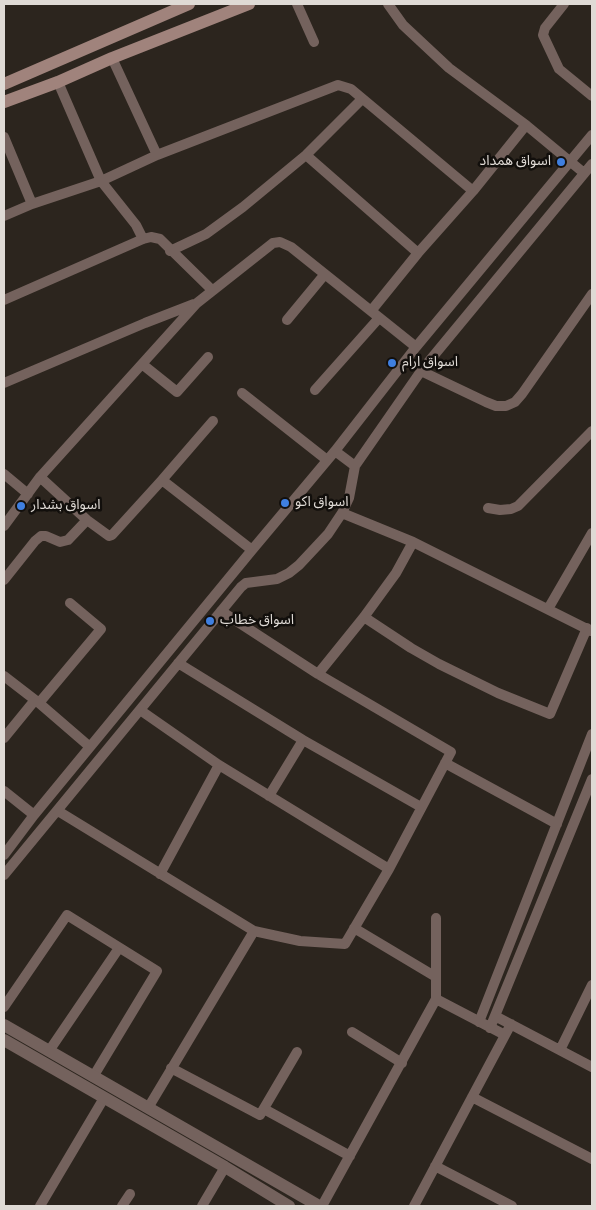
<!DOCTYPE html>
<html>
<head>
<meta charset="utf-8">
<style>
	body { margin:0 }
	#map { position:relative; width:596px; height:1210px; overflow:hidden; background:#2c251e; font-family:"Source Sans 3",sans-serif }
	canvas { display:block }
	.frame { position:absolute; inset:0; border:5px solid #dfdad5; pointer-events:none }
</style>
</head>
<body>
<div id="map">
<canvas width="596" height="1210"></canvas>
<div class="frame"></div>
</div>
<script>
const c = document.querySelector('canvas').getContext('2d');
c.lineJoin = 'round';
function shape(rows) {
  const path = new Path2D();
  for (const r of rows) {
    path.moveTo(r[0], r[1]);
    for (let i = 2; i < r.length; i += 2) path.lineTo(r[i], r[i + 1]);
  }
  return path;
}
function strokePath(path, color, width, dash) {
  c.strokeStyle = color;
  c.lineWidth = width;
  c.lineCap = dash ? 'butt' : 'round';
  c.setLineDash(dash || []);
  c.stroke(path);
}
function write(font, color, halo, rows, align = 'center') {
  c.font = font + ' "Source Sans 3","Noto Sans Arabic",sans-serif';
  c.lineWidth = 5;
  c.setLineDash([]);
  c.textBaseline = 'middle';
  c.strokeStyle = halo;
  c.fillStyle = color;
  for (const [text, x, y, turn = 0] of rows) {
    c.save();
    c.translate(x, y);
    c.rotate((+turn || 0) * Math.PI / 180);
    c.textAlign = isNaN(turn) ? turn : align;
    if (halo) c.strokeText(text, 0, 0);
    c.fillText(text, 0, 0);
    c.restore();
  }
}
strokePath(shape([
	[297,4,314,42],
	[388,4,403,25,449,68,526,125,584,173],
	[564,4,545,28,543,35,559,69,592,96],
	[112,58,157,155],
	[58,82,101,181,136,225,143,239],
	[4,137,32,204],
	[306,155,418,253],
	[4,216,32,204,101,181,157,155,338,85,351,89,473,191],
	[170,251,206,234,243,207,306,155,362,99],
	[4,300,143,239,151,237,160,239,212,290],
	[371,311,418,253,473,191,526,125],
	[287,320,325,274],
	[142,364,177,392,208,357],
	[421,371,486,402,496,406,506,406,515,402,522,394,592,294],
	[4,383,145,323,194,304],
	[315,390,379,318],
	[242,393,327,460],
	[335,451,355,466],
	[4,474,28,494],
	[40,477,87,520,109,536,112,535,162,480,213,421],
	[162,480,252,550],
	[488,508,500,510,511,509,518,506,592,431],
	[342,513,413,542,591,631],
	[4,526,40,477,197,303,273,243,280,242,291,247,416,347],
	[4,580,35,541,41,536,46,536,60,542,68,540,87,520],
	[548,609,592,533],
	[364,617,411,648,439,664,498,693,550,714,587,628],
	[178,663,303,740,421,807],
	[318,674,364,617,396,573,413,542],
	[4,676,39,703,90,747],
	[39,703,101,629,70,603],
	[140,710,219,765,389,869],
	[4,738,35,700],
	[445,763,557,824],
	[4,791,34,815],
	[269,796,303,740],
	[58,811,254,931,300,941,345,944,389,869,451,752,318,674,221,611],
	[4,855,34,815,252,550,335,451,416,347,592,135],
	[160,874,219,765],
	[4,875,241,587,246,583,277,579,289,573,299,565,328,534,342,513,349,498,355,466,421,371,592,164],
	[354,928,436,977],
	[436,999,505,1035],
	[4,1007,67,915,157,971,93,1077],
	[495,1016,592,1067],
	[479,1022,592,734],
	[490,1028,592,779],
	[352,1032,402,1063],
	[560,1050,592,985],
	[49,1051,119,948],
	[171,1068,260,1115,297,1052],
	[472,1097,592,1159],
	[148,1108,254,931],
	[264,1109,350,1156],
	[435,1166,512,1206],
	[40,1206,104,1098],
	[122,1206,130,1194],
	[202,1206,225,1167],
	[322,1206,436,999,436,918],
	[414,1206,511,1024]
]), '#74625d', 10);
strokePath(shape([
	[4,1025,319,1206],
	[4,1040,225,1167,289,1206]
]), '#74625d', 12);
strokePath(shape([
	[4,84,189,4],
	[4,102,58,82,112,58,249,4]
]), '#a0837c', 12);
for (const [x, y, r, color] of [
	[561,162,5,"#3f7fe0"],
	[392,363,5,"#3f7fe0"],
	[285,503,5,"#3f7fe0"],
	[21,506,5,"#3f7fe0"],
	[210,621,5,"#3f7fe0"]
]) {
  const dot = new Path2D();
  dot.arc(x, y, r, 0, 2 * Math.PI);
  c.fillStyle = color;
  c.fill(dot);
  strokePath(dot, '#120f0c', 2);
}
write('14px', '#dfdad5', '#120f0c', [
	["اسواق همداد",551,162,"right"],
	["اسواق ارام",402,363],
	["اسواق اكو",295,503],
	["اسواق بشدار",31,506],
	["اسواق خطاب",220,621]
], 'left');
</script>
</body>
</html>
